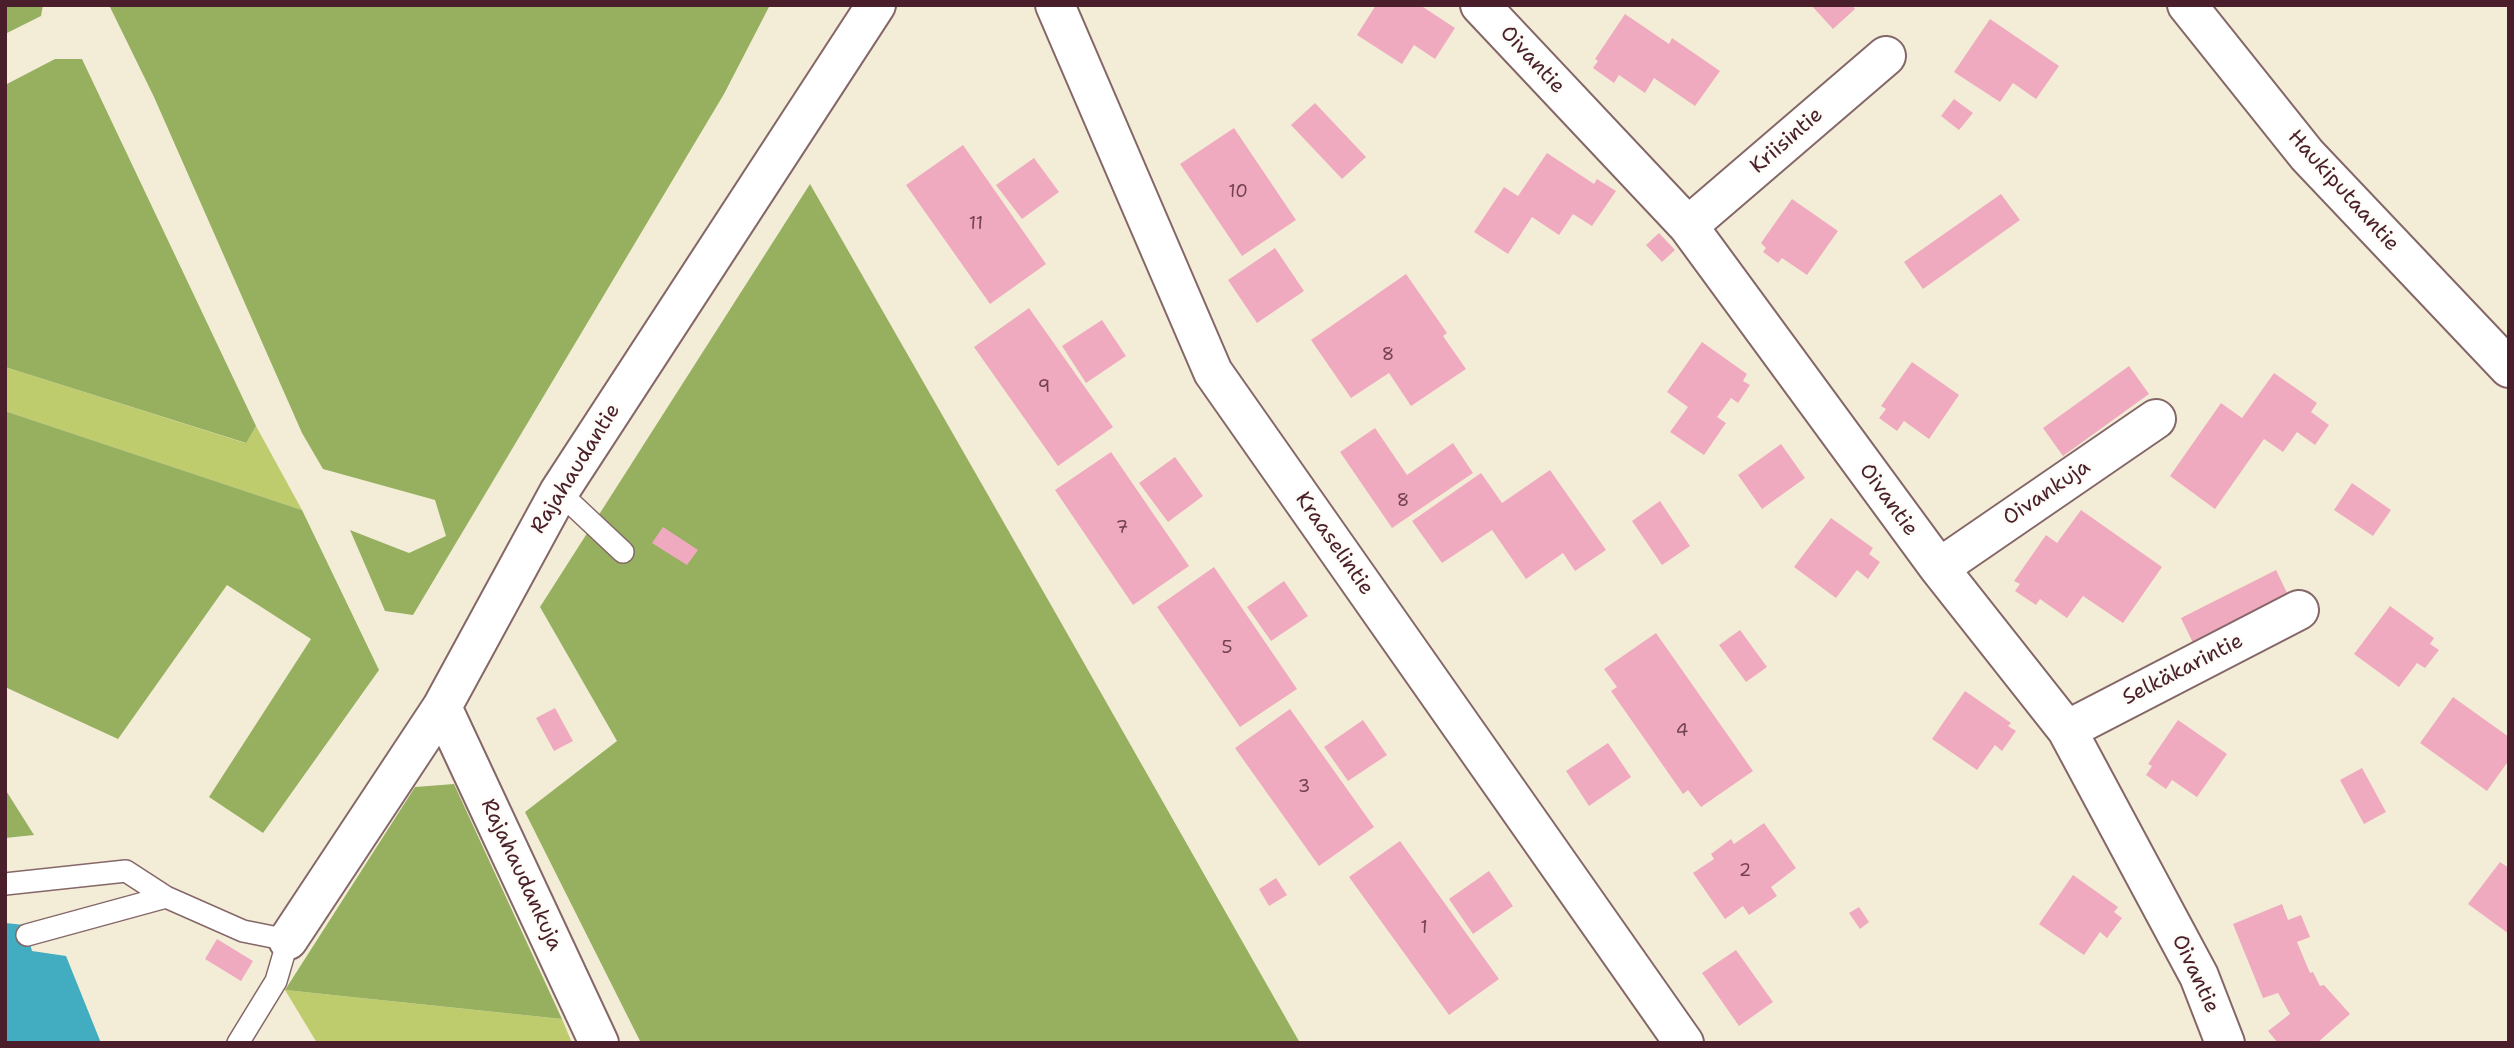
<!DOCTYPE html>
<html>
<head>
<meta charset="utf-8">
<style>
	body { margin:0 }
	#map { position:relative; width:2514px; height:1048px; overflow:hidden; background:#f3edd8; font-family:"Shantell Sans",sans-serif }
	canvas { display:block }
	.frame { position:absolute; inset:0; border:7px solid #4a1f2b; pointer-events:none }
</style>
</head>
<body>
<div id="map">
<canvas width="2514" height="1048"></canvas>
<div class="frame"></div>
</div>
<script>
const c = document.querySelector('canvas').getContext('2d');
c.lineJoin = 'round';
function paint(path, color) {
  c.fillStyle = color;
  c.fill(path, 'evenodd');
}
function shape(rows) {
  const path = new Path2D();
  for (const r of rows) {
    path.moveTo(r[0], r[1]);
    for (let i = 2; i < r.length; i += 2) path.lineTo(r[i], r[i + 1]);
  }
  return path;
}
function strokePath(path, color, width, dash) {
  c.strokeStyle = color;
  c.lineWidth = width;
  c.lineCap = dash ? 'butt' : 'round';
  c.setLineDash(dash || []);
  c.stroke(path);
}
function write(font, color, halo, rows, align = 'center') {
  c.font = font + ' "Shantell Sans",sans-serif';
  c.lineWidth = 5;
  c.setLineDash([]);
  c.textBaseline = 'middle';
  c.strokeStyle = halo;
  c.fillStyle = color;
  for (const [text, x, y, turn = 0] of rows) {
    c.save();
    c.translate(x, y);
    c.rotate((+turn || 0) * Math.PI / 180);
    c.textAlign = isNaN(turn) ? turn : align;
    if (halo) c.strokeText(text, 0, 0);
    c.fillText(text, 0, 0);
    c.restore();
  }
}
paint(shape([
	[5,367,245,443,256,426,302,510,5,411],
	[285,990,562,1019,572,1043,317,1043]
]), '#bfcc6d');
paint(shape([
	[5,5,43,5,41,16,5,34],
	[109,5,770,5,724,94,413,615,385,611,350,530,409,553,446,536,435,500,323,469,302,433,154,97],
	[55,59,82,59,256,426,246,443,5,367,5,85],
	[810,184,1055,612,1300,1043,641,1043,525,812,617,741,540,607],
	[5,411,302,510,379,670,263,833,209,797,311,639,227,585,118,739,5,687],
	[454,784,562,1019,285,990,415,787],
	[5,789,34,835,5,838]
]), '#97b060');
paint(shape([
	[5,923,25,925,32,951,66,956,101,1043,5,1043]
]), '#42acc1');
paint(shape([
	[1376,5,1420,5,1455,28,1435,59,1414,45,1402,64,1357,35],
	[1811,5,1852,5,1855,9,1833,29],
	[1625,14,1669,44,1672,38,1720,71,1695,106,1654,78,1645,93,1619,75,1614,83,1593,68,1598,61,1595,59],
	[1990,19,2059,66,2036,99,2013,83,2000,102,1954,72],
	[1954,99,1973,113,1959,130,1941,116],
	[1315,103,1366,157,1342,179,1291,125],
	[1234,128,1296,220,1242,256,1180,164],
	[963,145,1046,264,990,304,906,185],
	[1547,153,1594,184,1597,179,1616,191,1592,226,1573,214,1559,235,1532,217,1508,254,1474,232,1504,187,1518,196],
	[1034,158,1059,192,1022,219,996,185],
	[2001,194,2020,220,1923,289,1904,262],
	[1792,199,1838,231,1807,275,1782,258,1778,263,1763,252,1766,248,1761,243],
	[1659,233,1675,250,1662,262,1646,245],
	[1275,248,1304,291,1257,323,1228,280],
	[1406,274,1447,333,1443,336,1466,369,1411,406,1389,373,1351,398,1311,340],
	[1029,308,1113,427,1058,466,974,347],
	[1102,320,1126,356,1086,383,1062,346],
	[1702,342,1747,374,1743,381,1750,385,1738,403,1731,398,1717,417,1726,423,1704,455,1670,432,1688,407,1667,392],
	[1912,362,1959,395,1929,439,1904,421,1897,431,1879,418,1886,409,1881,406],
	[2129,366,2149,394,2063,456,2043,428],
	[2274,373,2317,403,2311,412,2329,425,2315,445,2297,432,2283,452,2264,439,2215,509,2170,476,2221,403,2242,418],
	[1375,428,1407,475,1453,443,1473,473,1392,528,1340,452],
	[1781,444,1805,478,1762,509,1738,475],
	[1111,452,1189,566,1133,605,1055,490],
	[1175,457,1203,496,1168,522,1139,483],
	[1550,470,1606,550,1575,571,1563,553,1526,579,1492,530,1442,563,1412,521,1481,473,1502,503],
	[2352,483,2391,510,2373,536,2334,510],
	[1660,501,1690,546,1662,565,1632,521],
	[2081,510,2162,567,2123,623,2083,596,2067,618,2040,599,2036,605,2015,591,2020,584,2014,581,2046,535,2057,543],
	[1831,518,1873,548,1869,554,1880,562,1868,579,1857,570,1836,598,1794,567],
	[663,527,698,550,687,565,652,543],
	[1214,567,1297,689,1240,727,1157,607],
	[2276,570,2290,599,2195,647,2181,618],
	[1284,581,1308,616,1271,641,1247,607],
	[2390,606,2434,638,2430,644,2439,650,2425,668,2417,663,2399,687,2354,654],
	[1740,630,1767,667,1746,682,1719,645],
	[1656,633,1753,771,1701,807,1688,790,1683,794,1611,691,1617,687,1604,669],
	[1965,691,2011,723,2008,726,2016,731,2002,751,1995,745,1977,770,1932,739],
	[2453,697,2509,737,2509,760,2487,791,2420,743],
	[555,708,573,741,554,751,536,718],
	[1290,709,1374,827,1319,866,1235,748],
	[1363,720,1387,755,1348,781,1324,747],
	[2178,720,2227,754,2197,797,2172,780,2166,789,2146,775,2152,766,2148,764],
	[1608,743,1631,777,1589,806,1566,771],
	[2362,768,2386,812,2364,824,2340,780],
	[1764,823,1796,868,1771,887,1777,896,1749,915,1743,906,1725,919,1693,873,1714,859,1711,854,1731,839,1734,844],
	[1400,841,1499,979,1449,1015,1349,877],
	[2500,862,2509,868,2509,934,2468,904],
	[1489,871,1513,906,1473,934,1449,899],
	[2073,875,2118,907,2114,912,2122,918,2107,938,2100,932,2084,955,2039,924],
	[1276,878,1287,895,1269,906,1259,889],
	[2282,904,2288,920,2301,915,2310,937,2297,942,2310,973,2313,972,2320,986,2324,985,2350,1014,2317,1043,2278,1043,2268,1031,2290,1014,2278,993,2263,998,2233,924],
	[1859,907,1869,922,1860,929,1849,913],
	[217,939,253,961,241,981,205,959],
	[1736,950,1773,1002,1739,1026,1702,973]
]), '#f0aabf');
const lane = shape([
	[559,492,623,552],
	[5,884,126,871,166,897,243,931,288,940,276,981,238,1043],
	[27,935,166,897]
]);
const street = shape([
	[1055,5,1213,372,1684,1043],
	[1480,5,1688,226,1939,568,2067,730,2199,976,2225,1043],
	[1688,226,1886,56],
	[1939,568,2156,419],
	[442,707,599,1043],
	[2067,730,2299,610],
	[288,940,442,707,559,492,876,5]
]);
const secondary = shape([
	[2187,5,2307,155,2509,368]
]);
strokePath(lane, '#856768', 24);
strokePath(street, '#856768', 42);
strokePath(secondary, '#856768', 42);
strokePath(lane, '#fff', 21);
strokePath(street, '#fff', 38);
strokePath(secondary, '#fff', 38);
write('18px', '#744250', null, [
	["10",1238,192],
	["11",976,224],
	["8",1388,355],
	["9",1044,387],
	["8",1403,501],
	["7",1122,528],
	["5",1227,648],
	["4",1682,731],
	["3",1304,787],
	["2",1745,871],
	["1",1424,928]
]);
write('21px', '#4a1f2b', '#fdfcf7', [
	["Oivantie",1532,60,47],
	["Kriisintie",1787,141,-41],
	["Haukiputaantie",2343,191,48],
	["Rajahaudantie",576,469,-58],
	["Oivankuja",2047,493,-34],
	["Oivantie",1888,500,54],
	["Kraaselintie",1334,544,55],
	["Selkäkarintie",2183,670,-27],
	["Rajahaudankuja",521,875,65],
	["Oivantie",2195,974,65]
]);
</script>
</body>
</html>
